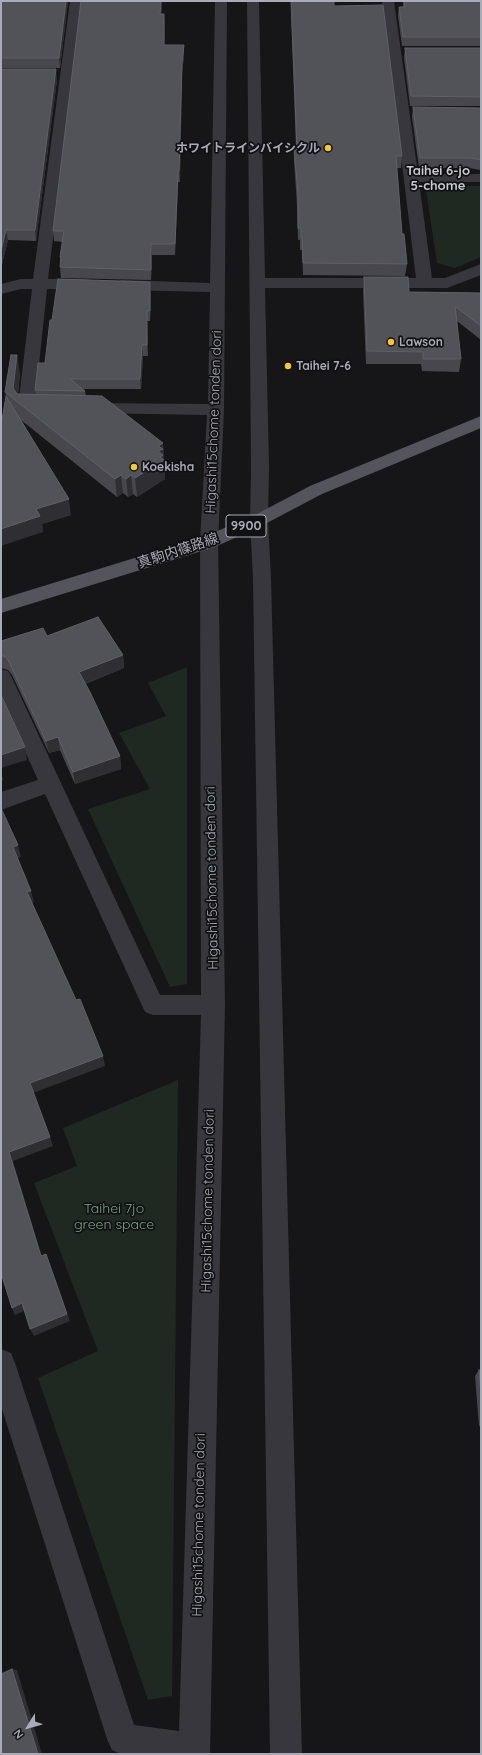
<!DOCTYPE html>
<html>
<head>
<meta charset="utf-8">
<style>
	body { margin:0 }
	#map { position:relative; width:482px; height:1755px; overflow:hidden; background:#161618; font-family:Quicksand,sans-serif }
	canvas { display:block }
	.frame { position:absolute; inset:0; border:2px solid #a8abb8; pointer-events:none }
	.north { position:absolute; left:8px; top:1707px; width:40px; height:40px; -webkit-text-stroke:3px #111113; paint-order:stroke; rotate:233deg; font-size:11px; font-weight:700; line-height:16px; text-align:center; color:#a8abb8 }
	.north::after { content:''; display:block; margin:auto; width:14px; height:18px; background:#a8abb8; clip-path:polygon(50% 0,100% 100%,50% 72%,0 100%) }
</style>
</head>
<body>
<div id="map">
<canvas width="482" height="1755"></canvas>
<div class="frame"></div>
<div class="north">N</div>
</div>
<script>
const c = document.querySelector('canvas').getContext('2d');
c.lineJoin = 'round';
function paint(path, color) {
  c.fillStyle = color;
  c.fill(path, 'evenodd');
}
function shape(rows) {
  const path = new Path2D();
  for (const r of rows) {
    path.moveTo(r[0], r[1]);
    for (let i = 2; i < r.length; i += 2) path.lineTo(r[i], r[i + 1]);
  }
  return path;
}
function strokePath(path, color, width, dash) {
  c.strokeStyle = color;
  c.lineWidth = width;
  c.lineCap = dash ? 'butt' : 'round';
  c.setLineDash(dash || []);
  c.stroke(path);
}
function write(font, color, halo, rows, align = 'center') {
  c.font = font + ' Quicksand,"Noto Sans JP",sans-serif';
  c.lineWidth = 3.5;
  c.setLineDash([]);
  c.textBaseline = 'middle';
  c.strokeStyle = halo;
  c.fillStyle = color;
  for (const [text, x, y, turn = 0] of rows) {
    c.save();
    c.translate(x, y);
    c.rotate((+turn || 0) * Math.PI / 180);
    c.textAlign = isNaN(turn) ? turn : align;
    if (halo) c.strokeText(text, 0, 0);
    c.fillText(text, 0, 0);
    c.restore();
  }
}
paint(shape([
	[434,185,481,186,481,257,455,268,437,263,426,190],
	[187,667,187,984,170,987,88,809,150,789,119,733,166,716,148,683],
	[178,1080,172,1696,148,1700,38,1378,98,1351,34,1183,77,1166,63,1128]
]), '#202822');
paint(shape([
	[70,1,82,1,48,279,87,279,93,281,95,284,93,287,87,289,47,289,35,402,48,403,50,407,48,411,42,412,26,412,20,411,18,407,32,289,21,289,1,294,1,284,21,279,33,279,70,1],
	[215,1,227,1,224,410,218,542,225,1005,210,1754,121,1754,112,1750,107,1739,1,1406,1,1349,11,1353,15,1363,134,1725,179,1731,201,1015,153,1015,145,1012,45,794,1,810,1,792,38,780,1,698,1,669,8,671,11,676,160,995,201,995,200,542,207,415,89,413,83,412,81,408,83,404,89,403,208,404,210,292,122,290,116,288,114,285,116,282,122,280,210,283,215,1],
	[247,1,259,1,265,278,416,278,382,1,394,1,418,174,481,174,481,182,419,182,432,278,445,278,481,264,481,275,447,288,265,288,269,466,268,520,271,578,302,1754,270,1754,253,578,250,520,251,466,247,1]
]), '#37373d');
paint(shape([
	[481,416,481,428,322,494,265,524,215,547,1,613,1,599,203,537,253,516,310,486,481,416]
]), '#53545c');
paint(shape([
	[1,1,68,1,60,68,1,68],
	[291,1,334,6,402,156,401,168,397,168,402,234,407,264,405,276,303,275,302,250,300,250,300,240,298,240,297,205,294,161,294,149,296,149,291,9],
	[403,1,481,1,481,46,402,46,398,16,399,7,403,7],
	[162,5,161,14,165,24,164,45,184,45,184,56,182,73,180,182,178,182,175,255,152,255,151,280,61,278,60,267,60,257,62,242,54,241,53,231],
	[405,48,481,48,481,106,410,106,404,58],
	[1,69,57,80,36,241,8,240,1,268],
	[413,107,481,108,481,170,469,168,419,168,412,117],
	[364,277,409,292,481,293,481,340,457,321,461,359,459,372,422,371,421,364,366,364,363,290],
	[151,292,150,321,147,321,148,356,143,356,141,389,83,389,85,391,86,396,163,443,165,479,137,497,133,494,128,497,123,493,117,497,21,420,71,515,42,524,43,532,5,392,20,374,18,394,36,394,35,390,45,363,52,320],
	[47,636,123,655,124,668,85,684,120,756,121,769,75,784,60,750,49,753,12,675,8,670,1,668,1,641],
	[479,1370,481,1370,481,1427,479,1426,475,1376]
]), '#47474d');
paint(shape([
	[66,1,68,1,60,68,59,58],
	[161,1,162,1,162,5,161,24,160,14],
	[164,14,165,24,164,55],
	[184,45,184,56,182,73,180,182,179,171,182,63],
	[56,69,57,80,36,241,35,230],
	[178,171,178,182,175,255,175,244],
	[6,230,8,240,1,268,1,251],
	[151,244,152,255,151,280],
	[150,282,151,292,150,321],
	[147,311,147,321,148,356,147,345],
	[142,345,143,356,141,389,140,379],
	[17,355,20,374,17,401,13,388],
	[163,443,165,479,137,497,135,478,158,446],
	[121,475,123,493,117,497,115,479],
	[131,475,133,494,128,497,126,479],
	[69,499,71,515,42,524,43,532,1,546,1,529,36,509],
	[123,655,124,668,81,685,79,672],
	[58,737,60,750,49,753,46,741],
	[25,747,27,760,1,768,1,755],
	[120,756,121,769,75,784,73,772],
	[1,773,3,780,1,781],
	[18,845,21,857,16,859,13,847],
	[31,891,34,902,30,904,27,892],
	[103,1056,105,1066,33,1093,30,1083],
	[50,1137,53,1146,13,1161,44,1264,41,1256,9,1152],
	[46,1254,70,1321,34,1336,30,1329],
	[22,1303,26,1310,15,1315,12,1308],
	[12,1669,17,1670,42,1754,38,1754]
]), '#2f2f33');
const building = shape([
	[1,1,66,1,59,58,1,58,1,1],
	[81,1,161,1,160,14,164,14,164,45,184,45,182,63,179,171,178,171,175,244,151,244,151,270,60,267,61,257,60,257,64,231,53,231,81,1],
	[291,1,334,1,334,6,383,5,402,156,396,156,402,234,404,234,407,264,303,263,302,238,301,238,301,228,298,228,298,192,294,149,297,149,291,1],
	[404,1,481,1,481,37,403,37,399,7,405,7,404,1],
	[405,48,481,48,481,97,411,96,405,48],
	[1,69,56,69,35,230,6,230,1,251,1,69],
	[413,107,481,108,481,160,470,158,420,158,413,107],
	[364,277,408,277,409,292,481,293,481,326,455,306,461,359,423,359,423,352,367,351,364,277],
	[58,279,150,282,150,311,147,311,147,345,142,345,140,379,70,379,85,391,35,390,38,363,45,363,50,320,52,320,58,279],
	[11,355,17,355,13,388,17,394,102,396,163,443,158,446,163,449,158,451,163,455,160,457,164,460,135,478,131,475,126,479,121,475,115,479,5,392,11,355],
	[6,396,69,499,36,509,40,516,1,529,1,426,6,396],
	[98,617,123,655,79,672,90,692,120,756,73,772,58,737,46,741,9,662,6,657,1,655,1,641,43,628,47,636,98,617],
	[1,695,25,747,1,755,1,695],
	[1,808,18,845,13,847,31,891,27,892,76,1000,80,999,103,1056,30,1083,50,1137,9,1152,41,1256,46,1254,67,1314,30,1329,22,1303,12,1308,1,1273,1,808],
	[479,1370,481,1370,481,1394,479,1370],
	[12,1669,38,1754,1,1754,1,1674,12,1669]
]);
paint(building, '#525259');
strokePath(building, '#5f6068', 1);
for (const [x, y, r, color] of [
	[328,148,4,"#f6c730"],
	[391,342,4,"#f6c730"],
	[288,366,4,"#f6c730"],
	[134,467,4,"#f6c730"]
]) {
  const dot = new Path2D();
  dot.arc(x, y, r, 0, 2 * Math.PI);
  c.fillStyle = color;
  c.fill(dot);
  strokePath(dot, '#111113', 1.5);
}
write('bold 12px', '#a8abb8', '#111113', [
	["ホワイトラインバイシクル",320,148,"right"],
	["Lawson",399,342],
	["Taihei 7-6",296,366],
	["Koekisha",142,467]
], 'left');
write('bold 13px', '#c9cbd4', '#111113', [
	["Taihei 6-jo",438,171],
	["5-chome",438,186]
]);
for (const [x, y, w] of [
	[246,526,40]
]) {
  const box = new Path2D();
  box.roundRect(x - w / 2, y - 11, w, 22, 3);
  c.fillStyle = '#111113';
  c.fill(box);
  strokePath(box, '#a8abb8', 1);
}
write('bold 13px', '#a8abb8', null, [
	["9900",246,526]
]);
write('14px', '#a8abb8', '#111113', [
	["Higashi15chome tonden dori",214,422,-88],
	["真駒内篠路線",178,551,-18],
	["Higashi15chome tonden dori",212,878,-91],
	["Higashi15chome tonden dori",208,1201,-89],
	["Higashi15chome tonden dori",199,1525,-89]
]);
write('14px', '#7ea484', '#111113', [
	["Taihei 7jo",114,1209],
	["green space",114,1225]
]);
</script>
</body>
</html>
